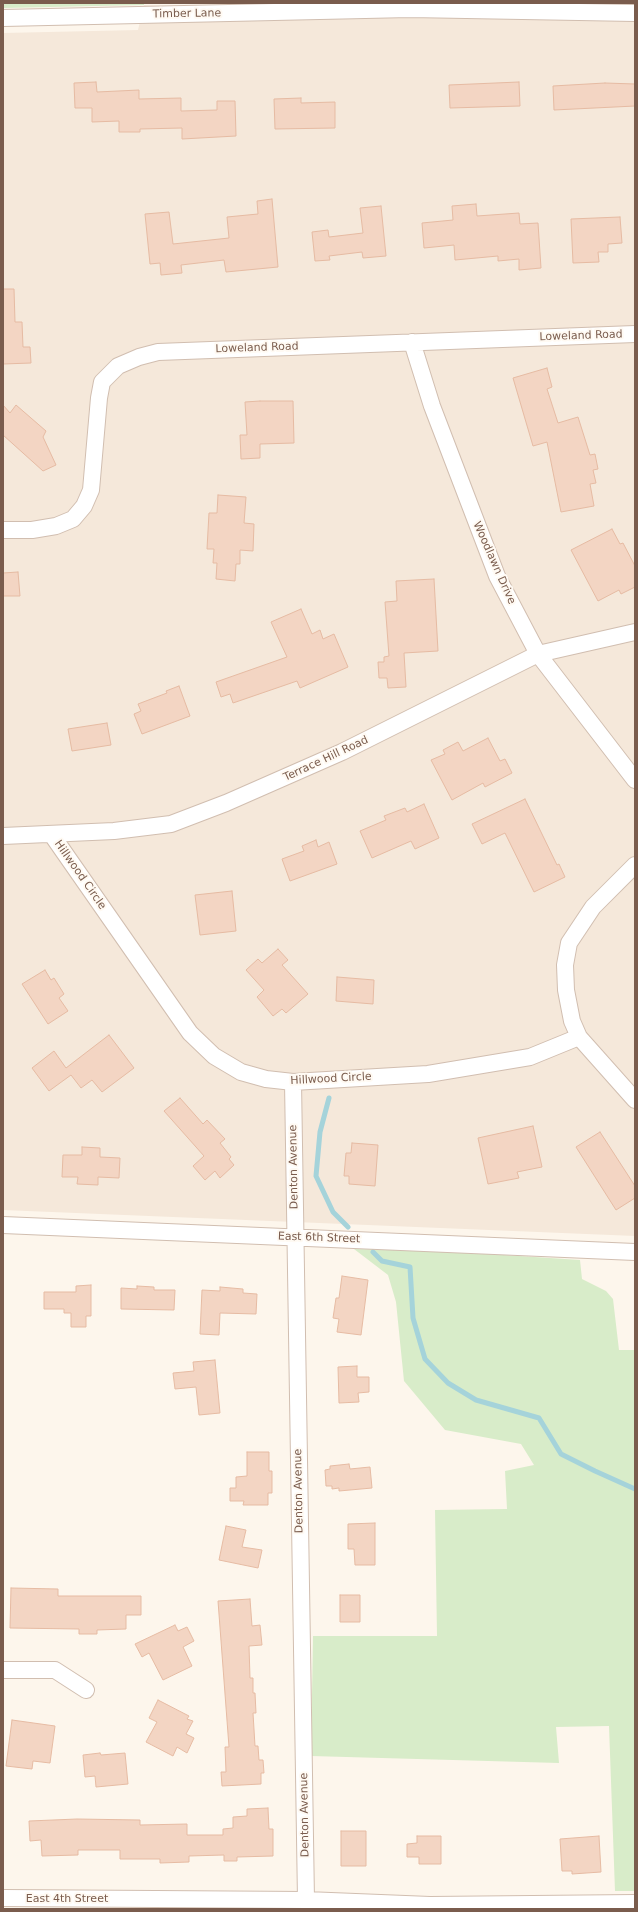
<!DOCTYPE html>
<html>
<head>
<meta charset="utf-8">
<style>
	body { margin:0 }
	#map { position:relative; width:638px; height:1912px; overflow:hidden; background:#fdf6ec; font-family:"DejaVu Sans",sans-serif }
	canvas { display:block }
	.frame { position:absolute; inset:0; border:4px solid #7a5c4d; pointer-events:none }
</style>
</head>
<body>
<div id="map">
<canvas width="638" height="1912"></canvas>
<div class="frame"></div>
</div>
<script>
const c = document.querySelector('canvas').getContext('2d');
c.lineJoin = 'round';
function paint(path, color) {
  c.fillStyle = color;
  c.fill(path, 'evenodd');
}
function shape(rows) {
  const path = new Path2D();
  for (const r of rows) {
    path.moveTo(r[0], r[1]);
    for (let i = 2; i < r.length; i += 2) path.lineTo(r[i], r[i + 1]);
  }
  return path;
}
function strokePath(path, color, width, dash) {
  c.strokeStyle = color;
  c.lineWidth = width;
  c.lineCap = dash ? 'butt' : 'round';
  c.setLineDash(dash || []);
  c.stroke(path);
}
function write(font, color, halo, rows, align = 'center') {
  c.font = font + ' "DejaVu Sans",sans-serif';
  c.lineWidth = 4;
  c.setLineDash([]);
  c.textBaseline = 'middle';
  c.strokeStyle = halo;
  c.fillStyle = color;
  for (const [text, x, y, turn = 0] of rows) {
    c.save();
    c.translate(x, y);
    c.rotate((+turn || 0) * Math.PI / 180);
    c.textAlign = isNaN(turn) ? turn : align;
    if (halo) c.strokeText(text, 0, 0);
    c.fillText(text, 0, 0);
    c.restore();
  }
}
paint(shape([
	[492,3,635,3,635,1236,3,1210,3,33,138,30,144,5,492,19]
]), '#f5e8da');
paint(shape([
	[3,3,144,3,144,5,3,8],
	[354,1249,428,1250,580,1260,582,1279,606,1291,613,1299,619,1350,635,1350,635,1891,615,1891,609,1726,556,1727,559,1763,311,1756,313,1636,437,1636,435,1510,507,1509,505,1471,534,1465,521,1444,445,1430,404,1381,396,1302,388,1275]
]), '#d8ecc9');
strokePath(shape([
	[329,1098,320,1132,316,1176,333,1212,348,1227],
	[373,1252,382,1261,410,1267,413,1318,425,1359,448,1383,476,1400,539,1418,561,1454,595,1471,635,1489]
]), '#a5d3da', 5);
const building = shape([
	[96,82,97,92,139,90,139,99,181,98,181,111,217,110,217,101,235,101,236,136,182,139,182,128,140,129,140,132,119,132,119,121,92,122,92,108,75,108,74,83,96,82],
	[519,82,520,106,450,108,449,85,519,82],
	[605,83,635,84,635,106,554,110,553,86,605,83],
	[301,98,301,103,335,102,335,128,275,129,274,99,301,98],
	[272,199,278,267,226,272,224,260,181,265,182,273,161,275,160,263,150,264,145,214,169,212,173,244,229,238,227,217,258,214,257,201,272,199],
	[476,204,477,216,519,213,520,224,538,223,541,268,519,270,519,259,498,261,498,256,455,260,454,245,424,248,422,223,453,220,452,206,476,204],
	[381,206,386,256,363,258,362,252,329,256,330,260,315,261,312,232,328,230,329,237,363,233,360,208,381,206],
	[620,217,622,243,608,244,608,252,598,252,599,262,573,263,571,219,620,217],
	[3,289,14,289,15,322,22,322,23,347,30,347,31,363,3,364,3,289],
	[547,368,552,387,547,389,558,423,578,417,590,455,595,454,598,469,593,470,596,483,590,484,594,506,561,512,547,442,533,446,513,378,547,368],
	[260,401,293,401,294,443,260,444,260,458,241,459,240,435,247,435,245,402,260,401],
	[3,405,10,413,16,405,46,431,43,437,56,465,43,471,3,435,3,405],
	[218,495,246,497,244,523,254,524,253,551,240,550,240,564,236,564,235,581,216,579,217,563,213,563,214,549,207,549,209,513,217,513,218,495],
	[612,529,620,544,623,543,635,566,635,587,621,594,619,590,598,601,571,550,612,529],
	[18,572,20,596,3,596,3,573,18,572],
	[434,579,438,651,404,653,406,687,388,688,387,678,379,678,378,662,384,662,384,657,389,656,385,602,397,601,396,581,434,579],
	[301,609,312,634,320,630,323,639,334,634,348,667,300,688,297,681,233,703,230,694,221,697,216,682,287,657,271,622,301,609],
	[179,686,190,716,142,734,134,714,141,711,138,704,167,693,166,691,179,686],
	[107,723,111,745,72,751,68,729,107,723],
	[488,738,500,761,505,759,512,773,485,787,483,783,452,800,431,760,445,754,443,750,458,742,463,751,488,738],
	[525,799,557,865,559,864,565,877,534,892,505,833,482,844,472,824,525,799],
	[424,804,439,838,415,849,411,841,372,858,360,831,386,820,384,816,405,808,407,812,424,804],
	[316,840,318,847,329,842,337,864,290,881,282,859,304,851,302,846,316,840],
	[232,891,236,931,200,935,195,895,232,891],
	[278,949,288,960,282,965,308,994,286,1013,282,1009,273,1016,257,997,264,990,246,970,258,959,262,963,278,949],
	[45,970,51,980,54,978,64,994,59,998,68,1011,48,1024,22,984,45,970],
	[337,977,374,980,373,1004,336,1001,337,977],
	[109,1035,134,1068,102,1092,92,1080,81,1088,71,1075,49,1091,32,1068,54,1051,66,1068,109,1035],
	[180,1098,203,1124,207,1120,225,1139,220,1143,231,1157,229,1159,234,1165,220,1178,215,1171,205,1180,193,1166,204,1156,164,1111,180,1098],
	[533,1126,542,1167,517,1172,519,1178,488,1184,478,1138,533,1126],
	[600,1132,635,1186,635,1198,616,1210,576,1147,600,1132],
	[352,1143,378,1145,375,1186,349,1184,349,1176,344,1176,346,1153,351,1153,352,1143],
	[82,1147,100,1148,100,1157,120,1158,119,1178,98,1177,98,1185,77,1184,78,1177,62,1177,63,1155,82,1155,82,1147],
	[342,1276,368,1280,361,1335,337,1332,339,1319,333,1318,336,1298,339,1298,342,1276],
	[91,1285,91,1316,86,1316,86,1327,71,1327,71,1313,64,1313,64,1309,44,1309,44,1292,76,1292,76,1286,91,1285],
	[137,1286,154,1287,154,1290,175,1290,174,1310,121,1309,121,1288,137,1289,137,1286],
	[220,1287,243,1289,243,1293,257,1294,256,1314,220,1313,219,1335,200,1334,202,1290,220,1291,220,1287],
	[215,1360,220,1413,199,1415,196,1387,175,1389,173,1373,194,1371,193,1362,215,1360],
	[357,1366,357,1377,369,1377,369,1392,358,1393,359,1402,339,1403,338,1367,357,1366],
	[247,1452,269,1452,269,1471,272,1471,272,1493,268,1493,268,1505,243,1505,244,1501,230,1501,230,1488,236,1488,236,1477,247,1476,247,1452],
	[349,1464,350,1469,370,1467,372,1488,339,1491,339,1488,332,1489,332,1486,326,1486,325,1470,330,1469,330,1466,349,1464],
	[375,1523,375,1565,355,1565,354,1549,348,1549,348,1524,375,1523],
	[226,1526,246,1530,242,1547,262,1550,258,1568,219,1560,226,1526],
	[11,1588,58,1589,58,1596,141,1596,141,1615,126,1615,126,1629,97,1630,97,1634,79,1634,79,1629,10,1628,11,1588],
	[340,1595,360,1595,360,1622,340,1622,340,1595],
	[250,1599,252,1626,260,1625,262,1645,249,1646,250,1678,253,1678,253,1693,255,1693,256,1713,253,1713,255,1746,258,1746,259,1760,263,1760,264,1773,261,1773,261,1784,222,1786,221,1772,226,1772,225,1747,229,1747,218,1601,250,1599],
	[175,1625,178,1631,187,1627,194,1641,183,1647,192,1666,163,1680,149,1653,142,1657,135,1644,175,1625],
	[158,1700,189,1716,187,1719,193,1721,186,1734,194,1738,187,1753,177,1747,173,1756,146,1742,157,1722,149,1718,158,1700],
	[12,1720,55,1726,50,1763,33,1761,32,1769,6,1766,12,1720],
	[100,1753,101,1755,125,1753,128,1784,96,1787,95,1776,85,1777,83,1755,100,1753],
	[268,1808,269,1829,273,1829,273,1856,237,1857,237,1861,224,1861,224,1855,189,1856,189,1862,160,1863,160,1859,120,1859,120,1850,78,1850,78,1855,42,1856,41,1840,30,1841,29,1821,77,1819,140,1820,140,1825,187,1824,187,1835,223,1835,223,1829,233,1828,233,1817,247,1816,247,1809,268,1808],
	[341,1831,366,1831,366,1866,341,1866,341,1831],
	[417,1836,441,1836,441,1864,419,1864,419,1857,407,1857,407,1844,417,1843,417,1836],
	[599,1836,601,1872,572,1874,572,1871,562,1871,560,1839,599,1836]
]);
paint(building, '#f3d5c3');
strokePath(building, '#e6bba3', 1);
const street = shape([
	[3,18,410,9,635,13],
	[412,342,432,406,497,576,538,654,635,780],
	[3,530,32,530,56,526,73,519,84,506,91,490,99,398,102,382,118,366,139,357,158,352,635,334],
	[52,835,190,1033,214,1056,241,1072,266,1079,293,1082,428,1074,530,1057,579,1037],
	[3,836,114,831,171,824,226,803,342,752,538,654,635,632],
	[635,865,593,907,569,943,565,965,566,990,572,1021,579,1037,635,1100],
	[293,1082,306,1900],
	[3,1225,635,1252],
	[3,1670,55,1670,86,1690],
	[3,1898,306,1900,430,1905,635,1903]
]);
strokePath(street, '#d1beb0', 18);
strokePath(street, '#fff', 16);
write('11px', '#7a5c4d', '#fffaf3', [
	["Timber Lane",187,14,-1],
	["Loweland Road",581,336,-2],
	["Loweland Road",257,348,-2],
	["Woodlawn Drive",494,563,66],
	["Terrace Hill Road",326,759,-25],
	["Hillwood Circle",80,875,55],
	["Hillwood Circle",331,1079,-3],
	["Denton Avenue",294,1167,-91],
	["East 6th Street",319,1238,2],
	["Denton Avenue",299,1491,-91],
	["Denton Avenue",305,1815,-91],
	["East 4th Street",67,1899]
]);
</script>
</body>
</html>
